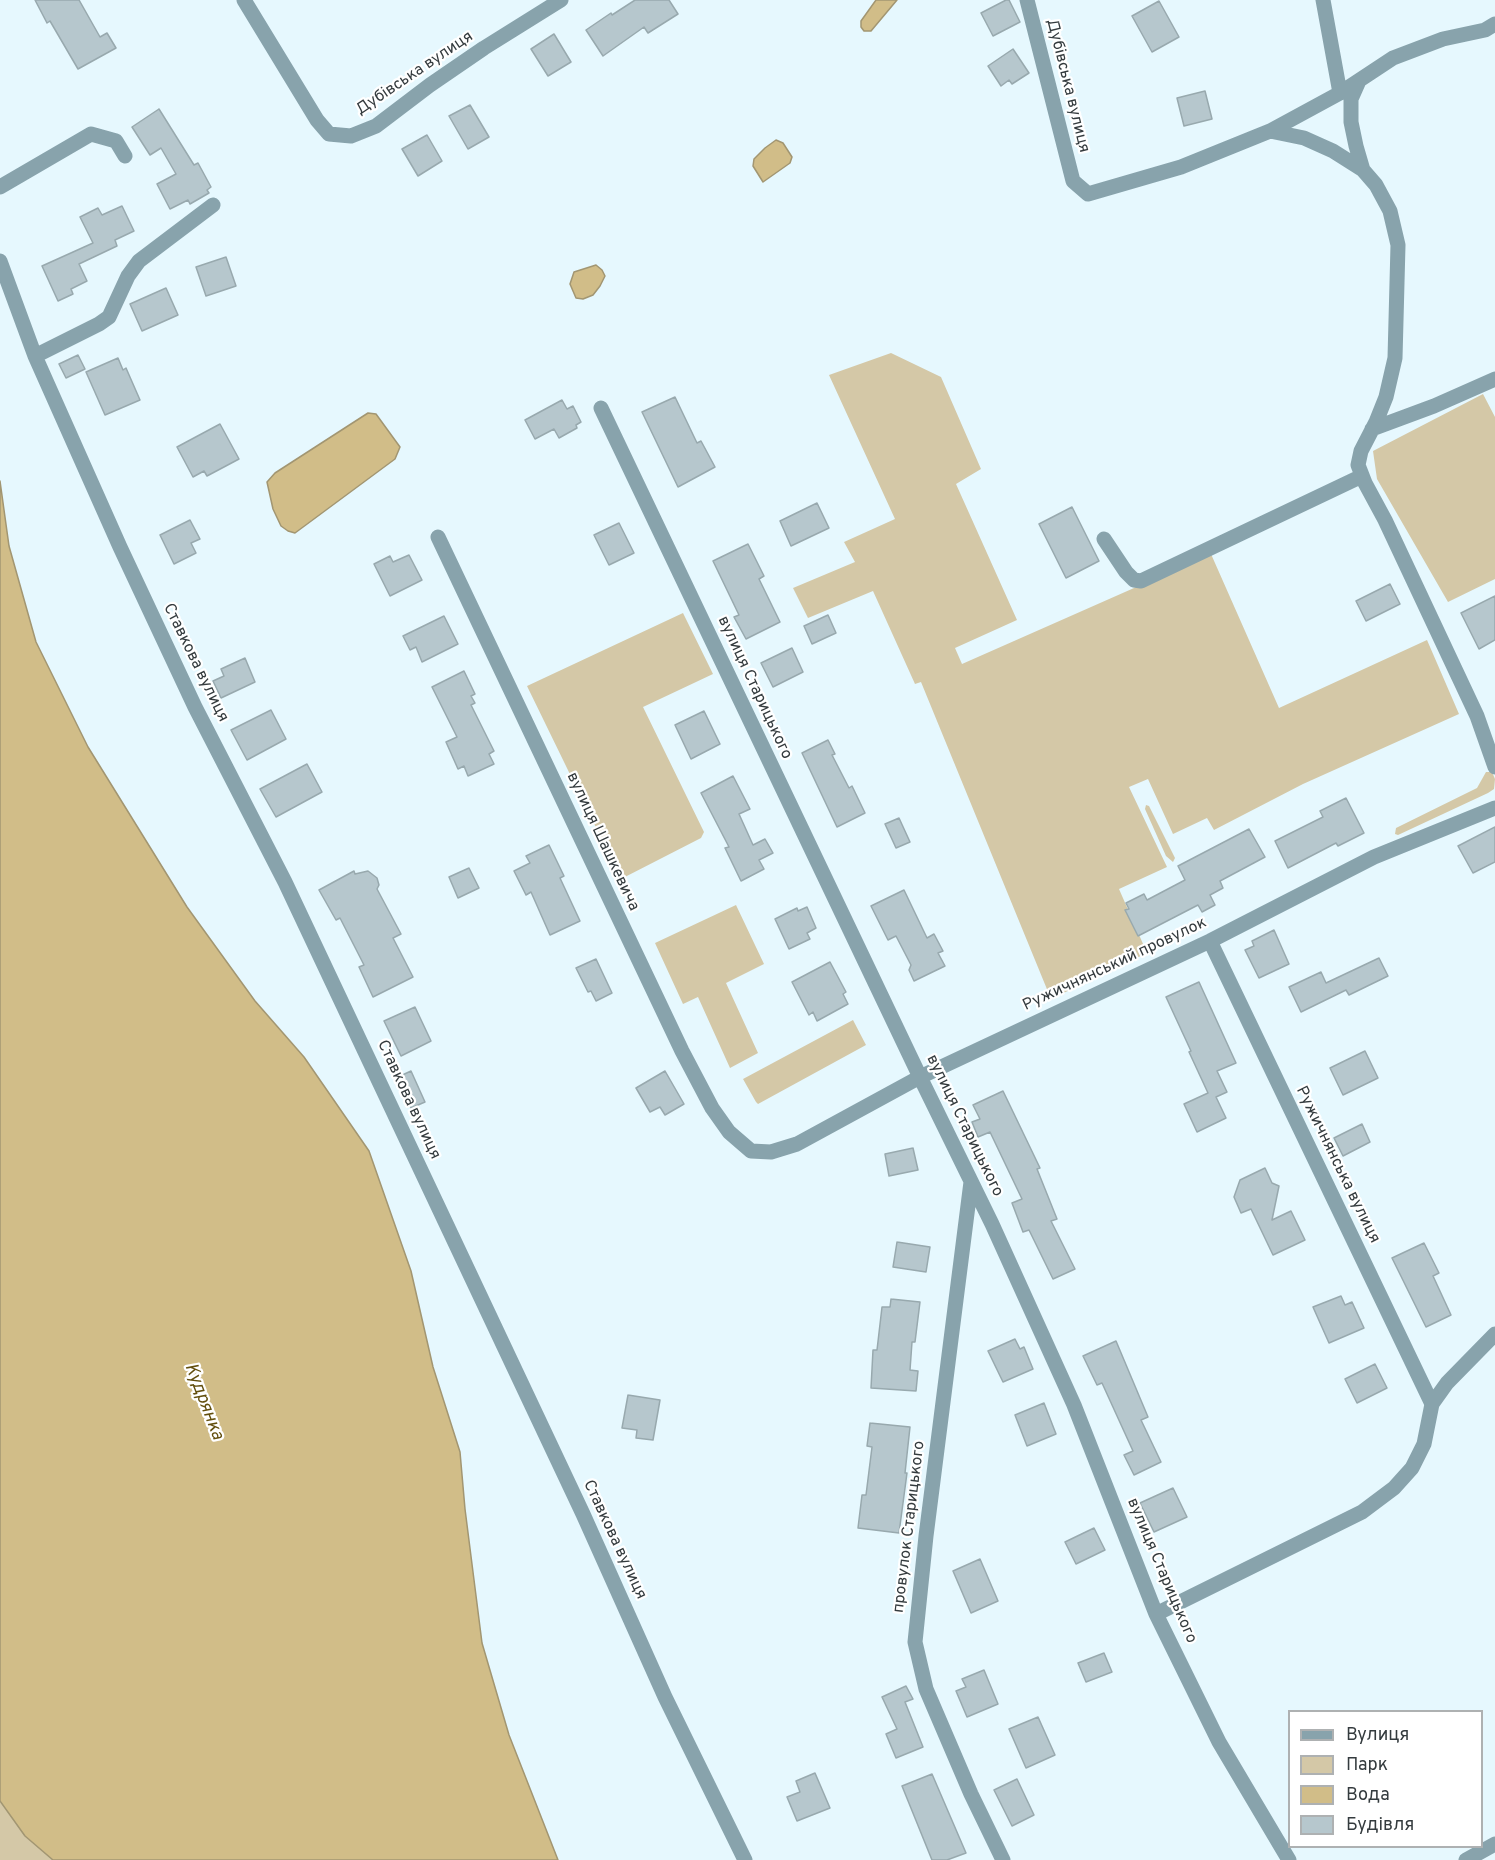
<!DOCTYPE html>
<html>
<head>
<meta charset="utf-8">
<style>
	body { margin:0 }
	#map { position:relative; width:1495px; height:1860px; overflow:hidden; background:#e6f8fe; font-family:Overpass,sans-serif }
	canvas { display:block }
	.legend { position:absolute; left:1288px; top:1710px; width:195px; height:138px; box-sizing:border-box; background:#fff; border:2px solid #aeb1b2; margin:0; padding:8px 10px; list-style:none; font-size:18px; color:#343b3e }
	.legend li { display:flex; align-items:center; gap:12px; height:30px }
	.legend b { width:30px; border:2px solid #aeb1b2 }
</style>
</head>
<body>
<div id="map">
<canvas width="1495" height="1860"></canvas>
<ul class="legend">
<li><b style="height:8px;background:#88a3ac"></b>Вулиця</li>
<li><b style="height:16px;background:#d4c8a7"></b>Парк</li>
<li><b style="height:16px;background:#d1bd88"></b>Вода</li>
<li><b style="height:16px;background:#b6c7cd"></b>Будівля</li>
</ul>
</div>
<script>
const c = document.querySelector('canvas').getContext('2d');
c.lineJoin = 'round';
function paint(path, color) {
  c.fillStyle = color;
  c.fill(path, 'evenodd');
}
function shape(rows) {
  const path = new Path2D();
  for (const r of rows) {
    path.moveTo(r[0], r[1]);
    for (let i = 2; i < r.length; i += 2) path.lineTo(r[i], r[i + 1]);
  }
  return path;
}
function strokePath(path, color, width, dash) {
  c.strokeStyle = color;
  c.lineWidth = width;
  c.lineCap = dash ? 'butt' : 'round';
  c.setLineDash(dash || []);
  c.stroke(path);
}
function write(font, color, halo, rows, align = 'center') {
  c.font = font + ' Overpass,sans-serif';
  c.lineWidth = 4.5;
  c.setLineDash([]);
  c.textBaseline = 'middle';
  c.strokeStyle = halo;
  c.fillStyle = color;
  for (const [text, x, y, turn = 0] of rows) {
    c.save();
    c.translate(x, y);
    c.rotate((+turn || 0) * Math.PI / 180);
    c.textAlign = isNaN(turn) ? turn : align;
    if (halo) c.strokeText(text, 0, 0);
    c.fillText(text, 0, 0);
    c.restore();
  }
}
paint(shape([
	[891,353,941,377,981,469,956,484,1017,620,955,648,962,664,1211,554,1279,708,1427,640,1459,714,1303,784,1214,830,1207,818,1173,834,1148,779,1129,787,1167,867,1119,889,1147,953,1051,999,921,682,915,684,873,591,808,618,793,588,855,562,844,542,895,519,829,375],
	[1483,394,1495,417,1495,579,1448,602,1377,479,1373,451],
	[683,613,713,674,643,707,704,832,701,838,621,879,527,686],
	[1486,772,1492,772,1495,779,1494,789,1488,793,1398,835,1395,834,1396,828,1477,788],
	[1146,805,1149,806,1175,858,1173,862,1166,856,1145,809],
	[736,905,764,964,726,983,758,1053,730,1068,698,997,683,1004,655,943],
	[853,1020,866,1045,758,1104,756,1102,743,1079],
	[0,1801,25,1836,53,1860,0,1860]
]), '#d4c8a7');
const water = shape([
	[876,0,897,0,871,31,864,31,861,27,861,21,876,0],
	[776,140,783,143,792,157,790,163,763,182,753,166,754,159,765,148,776,140],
	[596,265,602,270,605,276,600,286,593,295,583,299,576,298,570,284,574,272,596,265],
	[368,413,376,414,400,447,395,459,295,533,288,531,281,526,273,509,267,482,275,473,368,413],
	[0,481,9,546,36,642,88,747,187,907,255,1001,304,1057,369,1151,411,1271,433,1367,460,1452,465,1509,482,1643,509,1735,558,1860,53,1860,25,1836,0,1801,0,481]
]);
paint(water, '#d1bd88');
strokePath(water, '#a29672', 1.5);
const building = shape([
	[35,0,79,0,100,37,107,33,116,48,78,69,50,21,47,23,35,0],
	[635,0,669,0,678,14,648,33,644,27,603,56,586,30,611,13,612,15,635,0],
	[1006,0,1009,0,1020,22,993,36,981,13,1006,0],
	[1159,1,1179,37,1152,52,1132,16,1159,1],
	[554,34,571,62,548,76,531,49,554,34],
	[1013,49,1029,73,1012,84,1009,80,1001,86,988,66,1013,49],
	[1205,91,1212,119,1184,126,1177,98,1205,91],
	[470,105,489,137,468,149,449,116,470,105],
	[159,109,194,165,198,163,211,187,207,190,209,193,190,204,188,200,170,209,157,184,176,174,161,148,150,155,132,127,159,109],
	[427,135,442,161,418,176,402,149,427,135],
	[122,206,134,231,115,240,117,246,79,264,87,281,71,289,73,294,58,301,42,266,93,243,80,217,98,208,102,215,122,206],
	[226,257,236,286,206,296,196,267,226,257],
	[166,288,178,315,142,331,130,304,166,288],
	[78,355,85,369,66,378,59,364,78,355],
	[118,358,123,370,126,368,140,400,105,415,86,372,118,358],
	[675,397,697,443,701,441,715,467,678,487,642,412,675,397],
	[562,400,567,409,573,406,581,422,576,425,577,428,559,438,554,429,535,439,525,420,562,400],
	[220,424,239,459,207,476,204,471,193,477,177,447,220,424],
	[817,503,829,528,791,546,780,521,817,503],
	[1072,507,1099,561,1066,578,1039,524,1072,507],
	[190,520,200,539,191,543,196,553,174,564,160,535,190,520],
	[619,523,634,553,609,565,594,535,619,523],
	[748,544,764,576,759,579,780,622,746,639,734,617,739,615,713,561,748,544],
	[409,555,422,580,390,596,374,564,390,556,393,562,409,555],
	[1390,584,1400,604,1366,621,1356,601,1390,584],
	[1495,596,1495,640,1479,649,1461,613,1495,596],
	[828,615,836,633,812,644,804,626,828,615],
	[444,616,458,644,422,662,416,647,410,650,403,636,444,616],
	[792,648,803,672,773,687,761,663,792,648],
	[245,658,255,682,221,698,213,681,224,676,221,669,245,658],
	[464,671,475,694,471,696,475,703,471,705,494,751,489,754,494,764,468,776,464,766,458,769,446,742,457,737,432,687,464,671],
	[271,710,286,739,247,760,231,730,271,710],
	[704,711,720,744,691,759,675,725,704,711],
	[828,740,835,754,832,755,849,788,852,786,865,813,837,827,802,753,828,740],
	[307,764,322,792,276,817,260,789,307,764],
	[733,776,750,809,739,814,753,845,765,839,773,853,759,860,764,869,741,881,725,848,729,847,701,793,733,776],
	[1346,798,1364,833,1338,846,1336,843,1288,868,1275,841,1323,817,1320,811,1346,798],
	[899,818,910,842,896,848,885,824,899,818],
	[1495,827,1495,862,1473,873,1458,846,1495,827],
	[1249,829,1265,857,1220,881,1223,888,1210,895,1215,905,1202,912,1198,905,1138,936,1125,910,1129,909,1126,903,1144,894,1147,900,1185,880,1178,866,1249,829],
	[549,845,564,876,560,878,580,921,550,935,531,892,526,895,514,871,530,863,526,856,549,845],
	[469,868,479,888,458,898,449,877,469,868],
	[354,871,355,874,368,871,377,878,379,885,377,889,401,934,393,938,413,977,373,997,359,967,364,965,340,918,336,920,319,890,354,871],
	[904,890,927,938,934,934,943,951,938,953,945,966,914,981,909,970,911,965,896,936,888,940,871,906,904,890],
	[807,907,816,928,807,933,810,939,789,949,775,919,797,908,798,911,807,907],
	[1274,930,1289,964,1259,978,1245,950,1254,946,1252,941,1274,930],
	[1379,958,1388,976,1349,995,1346,990,1301,1012,1289,987,1321,972,1326,983,1379,958],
	[596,959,612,993,596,1001,591,991,588,992,576,968,596,959],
	[830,962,846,992,843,994,848,1004,817,1021,813,1012,809,1015,792,982,830,962],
	[1199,982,1236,1063,1217,1071,1227,1092,1216,1097,1226,1118,1197,1132,1184,1104,1208,1093,1189,1052,1191,1051,1166,997,1199,982],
	[415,1007,431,1041,401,1056,384,1021,415,1007],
	[1365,1051,1378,1078,1343,1095,1330,1068,1365,1051],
	[411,1071,425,1102,411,1108,398,1077,411,1071],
	[665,1071,684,1104,665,1115,660,1107,650,1112,636,1088,665,1071],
	[1003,1091,1040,1168,1037,1169,1057,1219,1051,1221,1075,1269,1053,1279,1029,1230,1023,1232,1012,1203,1022,1199,990,1132,978,1137,972,1122,980,1119,973,1105,1003,1091],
	[1362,1124,1370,1142,1343,1156,1334,1138,1362,1124],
	[913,1148,918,1170,889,1176,885,1154,913,1148],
	[1265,1168,1272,1183,1279,1186,1272,1220,1291,1211,1305,1240,1273,1255,1251,1209,1241,1213,1234,1197,1240,1180,1265,1168],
	[897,1242,930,1247,926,1272,893,1267,897,1242],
	[1424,1243,1439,1273,1433,1276,1451,1315,1426,1327,1392,1258,1424,1243],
	[1341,1296,1345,1305,1352,1302,1364,1328,1329,1343,1313,1307,1341,1296],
	[891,1299,920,1302,915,1342,912,1342,910,1370,918,1371,916,1391,871,1388,873,1350,877,1350,882,1307,890,1307,891,1299],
	[1015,1339,1020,1349,1024,1347,1033,1369,1003,1382,988,1351,1015,1339],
	[1116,1341,1148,1417,1141,1420,1161,1462,1134,1475,1124,1455,1133,1451,1102,1383,1097,1385,1083,1356,1116,1341],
	[1375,1364,1387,1388,1357,1403,1345,1379,1375,1364],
	[628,1395,660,1400,653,1440,636,1438,637,1430,622,1428,628,1395],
	[1044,1403,1056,1434,1027,1446,1015,1415,1044,1403],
	[870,1423,910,1427,905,1473,907,1473,899,1533,858,1528,862,1495,866,1495,872,1447,867,1446,870,1423],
	[1173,1488,1187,1517,1154,1532,1140,1503,1173,1488],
	[1094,1528,1105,1550,1076,1564,1065,1542,1094,1528],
	[980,1559,998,1601,971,1613,953,1571,980,1559],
	[1104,1653,1112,1672,1086,1682,1078,1663,1104,1653],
	[984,1670,998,1704,967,1717,956,1691,966,1687,962,1679,984,1670],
	[906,1686,913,1699,905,1702,923,1747,896,1758,886,1734,897,1729,882,1697,906,1686],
	[1038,1717,1055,1755,1026,1768,1009,1729,1038,1717],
	[815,1773,830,1808,797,1821,787,1797,800,1792,796,1781,815,1773],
	[932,1774,966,1853,947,1860,932,1860,902,1786,932,1774],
	[1017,1779,1034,1815,1012,1826,994,1790,1017,1779]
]);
paint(building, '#b6c7cd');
strokePath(building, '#98a9ae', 1.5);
strokePath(shape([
	[244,0,317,120,329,134,351,136,376,126,430,85,484,48,561,0],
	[1027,0,1073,181,1088,194,1181,167,1270,131,1340,93,1393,58,1443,39,1485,30,1495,24],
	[1323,0,1340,93],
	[1359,81,1351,99,1351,122,1356,146,1363,170,1376,185,1390,211,1398,245,1395,358,1386,397,1376,422,1361,451,1358,465,1365,483,1385,520,1477,716,1495,767],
	[1270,131,1304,138,1333,151,1363,170],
	[0,187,91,134,116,141,125,156],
	[0,261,35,356,120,547,195,707,285,882,583,1514,665,1697,745,1860],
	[35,356,99,324,109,317,128,276,139,261,213,205],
	[601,408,920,1077,992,1224,1074,1405,1156,1614,1219,1742,1289,1860],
	[1372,429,1434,406,1495,379],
	[438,537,682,1051,712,1108,729,1132,751,1151,771,1152,797,1144,920,1077,1210,941,1374,857,1495,808],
	[1104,539,1126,572,1134,580,1141,581,1362,476],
	[1210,941,1432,1404],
	[971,1182,926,1536,915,1642,926,1689,971,1794,1003,1860],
	[1156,1614,1362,1512,1394,1488,1412,1468,1424,1444,1432,1404,1447,1383,1495,1334],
	[1466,1860,1495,1844]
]), '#88a3ac', 15);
write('16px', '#343b3e', '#fff', [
	["Дубівська вулиця",415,74,-34],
	["Дубівська вулиця",1067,86,76],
	["Ставкова вулиця",195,663,64],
	["вулиця Старицького",754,688,65],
	["вулиця Шашкевича",602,842,65],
	["Ружичнянський провулок",1115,965,-25],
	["Ставкова вулиця",408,1100,65],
	["вулиця Старицького",964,1126,64],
	["Ружичнянська вулиця",1337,1165,64],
	["провулок Старицького",910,1527,-83],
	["Ставкова вулиця",614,1540,65],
	["вулиця Старицького",1161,1571,67]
]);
write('italic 18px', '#634f0e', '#fff', [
	["Кудрянка",203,1402,69]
]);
</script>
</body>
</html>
